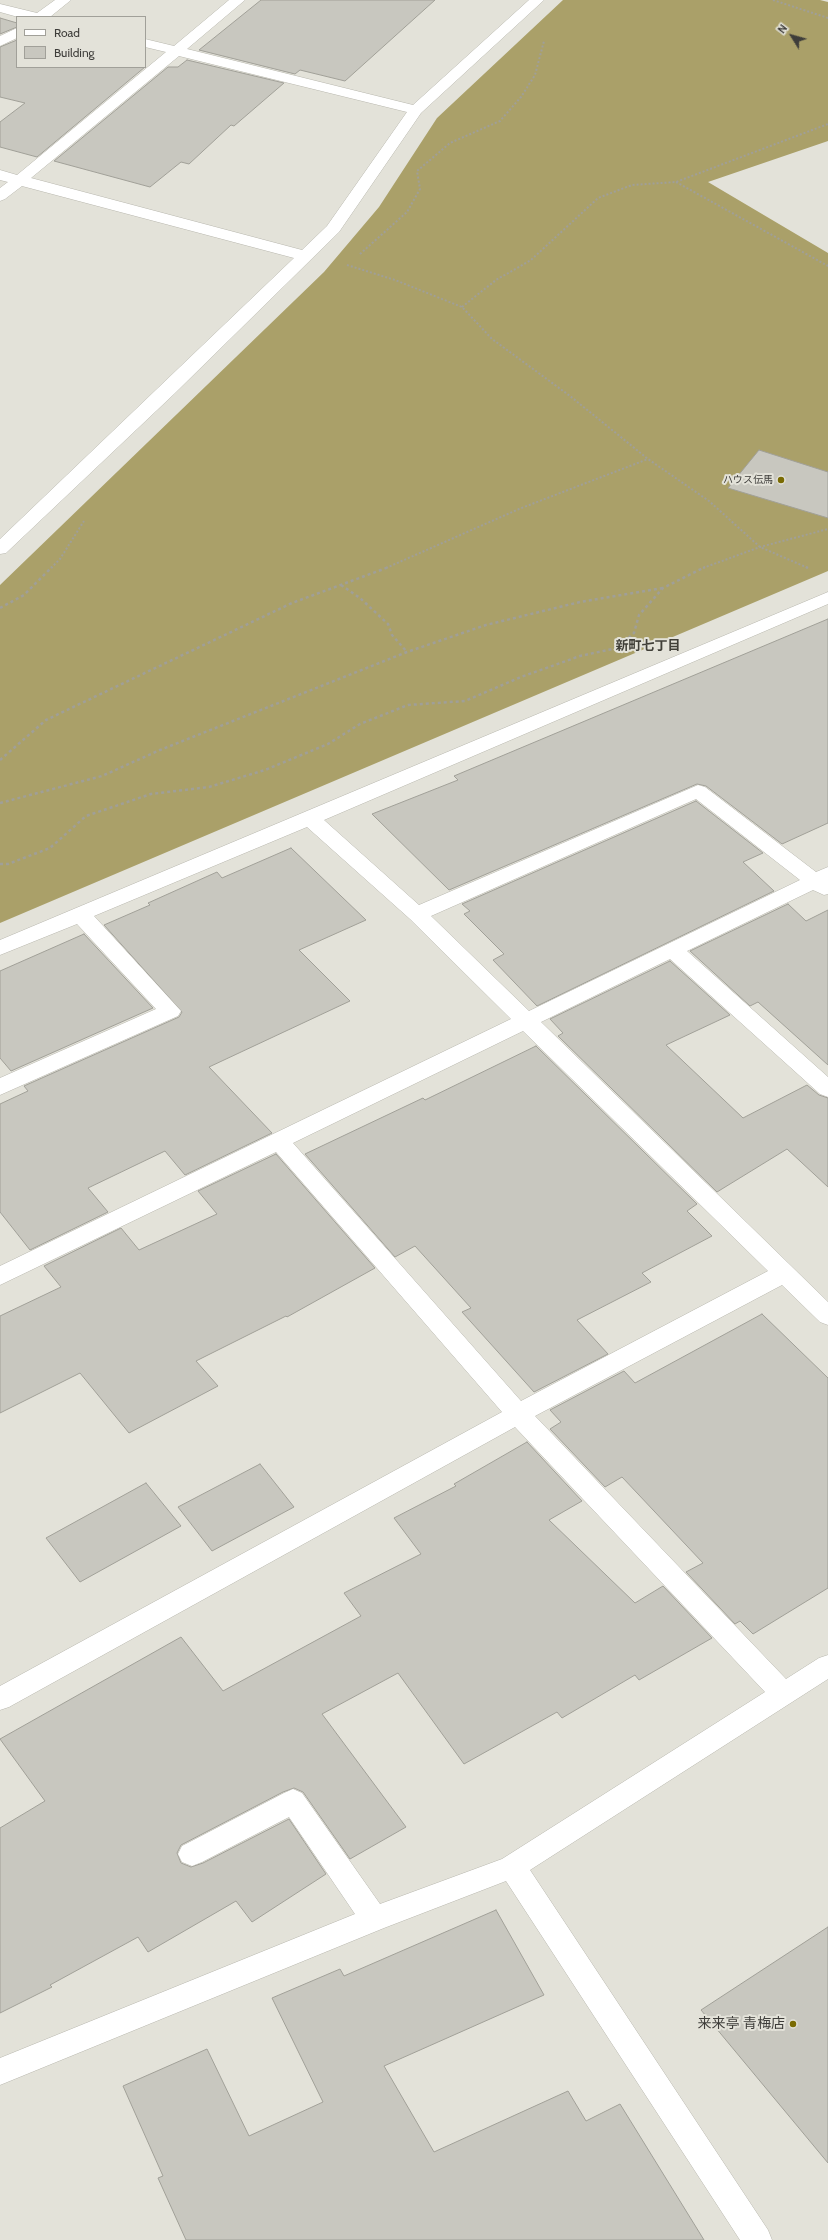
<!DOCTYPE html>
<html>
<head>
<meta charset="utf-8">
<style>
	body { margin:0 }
	#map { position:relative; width:828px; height:2240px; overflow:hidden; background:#e3e2d9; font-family:Cabin,sans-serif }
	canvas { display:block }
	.legend { position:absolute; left:16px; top:16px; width:130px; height:52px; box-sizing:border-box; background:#e3e2d9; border:1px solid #a1a099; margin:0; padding:5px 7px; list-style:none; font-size:12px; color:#3e3d3a }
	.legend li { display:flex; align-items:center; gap:8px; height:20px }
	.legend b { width:20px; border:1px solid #a1a099 }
	.north { position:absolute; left:772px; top:16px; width:40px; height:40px; -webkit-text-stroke:3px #e3e2d9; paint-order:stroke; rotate:307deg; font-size:11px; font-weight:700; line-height:16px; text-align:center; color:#3e3d3a }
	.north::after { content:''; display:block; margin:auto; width:14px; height:18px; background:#3e3d3a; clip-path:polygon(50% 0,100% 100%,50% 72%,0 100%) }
</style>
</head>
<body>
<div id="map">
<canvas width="828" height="2240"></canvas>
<ul class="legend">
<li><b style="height:5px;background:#fff"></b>Road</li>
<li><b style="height:11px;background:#c8c7bf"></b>Building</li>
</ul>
<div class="north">N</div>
</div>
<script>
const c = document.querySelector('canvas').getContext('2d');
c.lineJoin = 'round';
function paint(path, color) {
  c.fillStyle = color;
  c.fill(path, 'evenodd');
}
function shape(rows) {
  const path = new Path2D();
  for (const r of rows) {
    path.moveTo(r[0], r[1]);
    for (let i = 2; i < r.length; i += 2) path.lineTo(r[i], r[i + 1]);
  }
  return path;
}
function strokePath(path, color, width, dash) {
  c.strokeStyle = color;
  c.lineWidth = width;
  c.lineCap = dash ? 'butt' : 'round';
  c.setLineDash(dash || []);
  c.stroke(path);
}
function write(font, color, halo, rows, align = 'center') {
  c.font = font + ' Cabin,"Noto Sans JP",sans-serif';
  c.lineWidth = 4;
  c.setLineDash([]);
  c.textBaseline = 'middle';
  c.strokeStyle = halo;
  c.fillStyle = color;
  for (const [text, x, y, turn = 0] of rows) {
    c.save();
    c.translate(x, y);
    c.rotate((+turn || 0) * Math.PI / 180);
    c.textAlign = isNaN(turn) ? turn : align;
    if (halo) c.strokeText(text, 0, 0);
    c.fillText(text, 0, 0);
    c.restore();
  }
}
paint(shape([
	[563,0,820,0,828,2,828,141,708,182,828,253,828,571,0,923,0,585,324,272,379,207,437,118]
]), '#aaa069');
const building = shape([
	[261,0,435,0,345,81,300,70,295,74,199,50,261,0],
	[0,18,17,23,17,27,0,34,0,18],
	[17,40,17,67,145,67,37,157,0,147,0,122,25,103,0,97,0,47,17,40],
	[187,60,284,83,234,126,231,125,189,164,181,162,150,187,54,161,168,67,178,67,187,60],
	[759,450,828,472,828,518,728,488,759,450],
	[828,619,828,823,782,844,706,786,697,784,449,890,372,814,458,780,454,776,828,619],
	[696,801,763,853,743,862,774,891,537,1006,493,960,504,954,464,914,470,911,462,904,696,801],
	[291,848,366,920,299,950,350,1001,209,1067,272,1133,185,1175,165,1151,88,1188,108,1212,30,1250,0,1212,0,1104,28,1091,24,1086,179,1017,182,1012,104,925,150,905,148,903,217,872,222,878,291,848],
	[788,904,806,921,828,910,828,1065,758,1002,750,1006,690,951,788,904],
	[84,934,153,1008,11,1071,0,1058,0,971,84,934],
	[670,961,730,1015,666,1045,743,1118,807,1085,819,1095,828,1098,828,1187,787,1149,717,1192,558,1036,563,1033,550,1019,670,961],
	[536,1046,697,1204,687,1211,712,1236,642,1273,651,1282,577,1320,608,1354,534,1392,462,1312,471,1308,415,1246,395,1257,305,1154,423,1098,425,1100,536,1046],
	[276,1154,375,1268,287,1317,286,1316,196,1361,218,1386,129,1433,80,1373,0,1413,0,1316,61,1287,44,1266,121,1228,139,1250,217,1214,198,1191,276,1154],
	[762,1314,828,1378,828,1588,753,1634,740,1621,735,1624,686,1572,703,1563,622,1477,605,1487,550,1429,561,1422,550,1410,624,1371,635,1383,762,1314],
	[527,1442,582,1501,549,1520,635,1603,663,1586,712,1638,639,1680,635,1675,562,1718,557,1712,464,1764,398,1673,322,1714,406,1827,350,1859,303,1792,294,1788,283,1792,181,1845,177,1853,181,1863,191,1867,203,1863,289,1819,326,1874,252,1922,236,1901,148,1952,138,1937,50,1985,52,1987,0,2013,0,1828,45,1801,0,1739,181,1637,223,1691,361,1616,344,1593,421,1554,394,1518,456,1486,454,1484,527,1442],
	[260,1464,294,1507,212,1551,178,1507,260,1464],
	[146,1483,181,1526,80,1582,46,1538,146,1483],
	[496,1910,544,1995,384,2066,434,2152,568,2091,586,2121,620,2104,704,2240,186,2240,158,2178,163,2176,123,2086,207,2049,249,2136,323,2102,272,1998,340,1969,344,1976,496,1910],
	[828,1927,828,2163,701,2010,828,1927]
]);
paint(building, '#c8c7bf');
strokePath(building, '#a1a098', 1);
const minor = shape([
	[55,0,71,0,50,17,18,17,0,12,0,4,37,13,55,0],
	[229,0,245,0,187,49,413,105,529,0,544,0,421,113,339,232,174,394,6,553,0,554,0,539,294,258,22,186,5,199,0,201,0,188,8,182,0,180,0,170,17,175,166,52,145,47,145,39,174,46,229,0],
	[179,56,407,112,327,226,302,250,31,178,179,56],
	[17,28,17,38,0,46,0,36,17,28],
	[828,592,828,604,324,820,419,905,698,785,705,787,816,872,828,867,828,894,824,895,813,890,687,951,828,1077,828,1097,820,1094,670,959,541,1022,828,1302,828,1325,820,1322,782,1285,535,1416,786,1679,819,1658,828,1655,828,1679,530,1870,768,2230,772,2240,740,2240,506,1881,384,1928,0,2085,0,2058,355,1914,289,1817,202,1862,192,1866,182,1862,178,1854,182,1846,284,1793,293,1789,302,1793,380,1904,502,1859,765,1692,515,1427,9,1707,0,1710,0,1686,502,1412,276,1152,0,1285,0,1266,511,1019,410,919,307,827,94,916,181,1011,178,1016,0,1095,0,1078,156,1009,77,924,0,955,0,940,828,592],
	[696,799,800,880,529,1011,431,916,696,799],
	[523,1031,768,1271,521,1401,293,1143,523,1031]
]);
strokePath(minor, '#b8b7ae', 1);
strokePath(shape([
	[773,0,828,18],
	[676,182,828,266],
	[360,254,407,212,420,189,417,171,450,143,500,121,521,97,535,75,544,41],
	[347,265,395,280,462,307,492,339,570,396,648,459,709,501,760,547,808,568],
	[462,307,496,280,531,260,598,198,632,185,676,182,828,124],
	[51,568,60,559,84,521],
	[386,568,519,509,648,459],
	[703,568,760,547,828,529]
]), '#a09f98', 2, [2, 2]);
strokePath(shape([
	[806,567,808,568],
	[341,585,360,598,388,624,392,635,407,652],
	[0,608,24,595,52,567],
	[0,760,46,720,292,603,389,567],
	[0,803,102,776,160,750,407,652,486,625,580,602,663,588],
	[0,864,8,864,50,848,86,816,151,794,209,787,265,770,328,744,360,724,408,705,465,701,521,677,580,656,617,648,634,633,639,615,663,588,705,567]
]), '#a09f98', 2.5, [3, 3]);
paint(minor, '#fff');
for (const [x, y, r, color] of [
	[781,480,4,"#7a6b03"],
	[793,2024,4,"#7a6b03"]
]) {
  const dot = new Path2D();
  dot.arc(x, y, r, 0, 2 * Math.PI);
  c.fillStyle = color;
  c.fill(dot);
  strokePath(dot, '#e3e2d9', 1.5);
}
write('10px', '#3e3d3a', '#e3e2d9', [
	["ハウス伝馬",773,480]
], 'right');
write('bold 13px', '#403f38', '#e3e2d9', [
	["新町七丁目",648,646]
]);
write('14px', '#3e3d3a', '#e3e2d9', [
	["来来亭 青梅店",785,2024]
], 'right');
</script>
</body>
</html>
